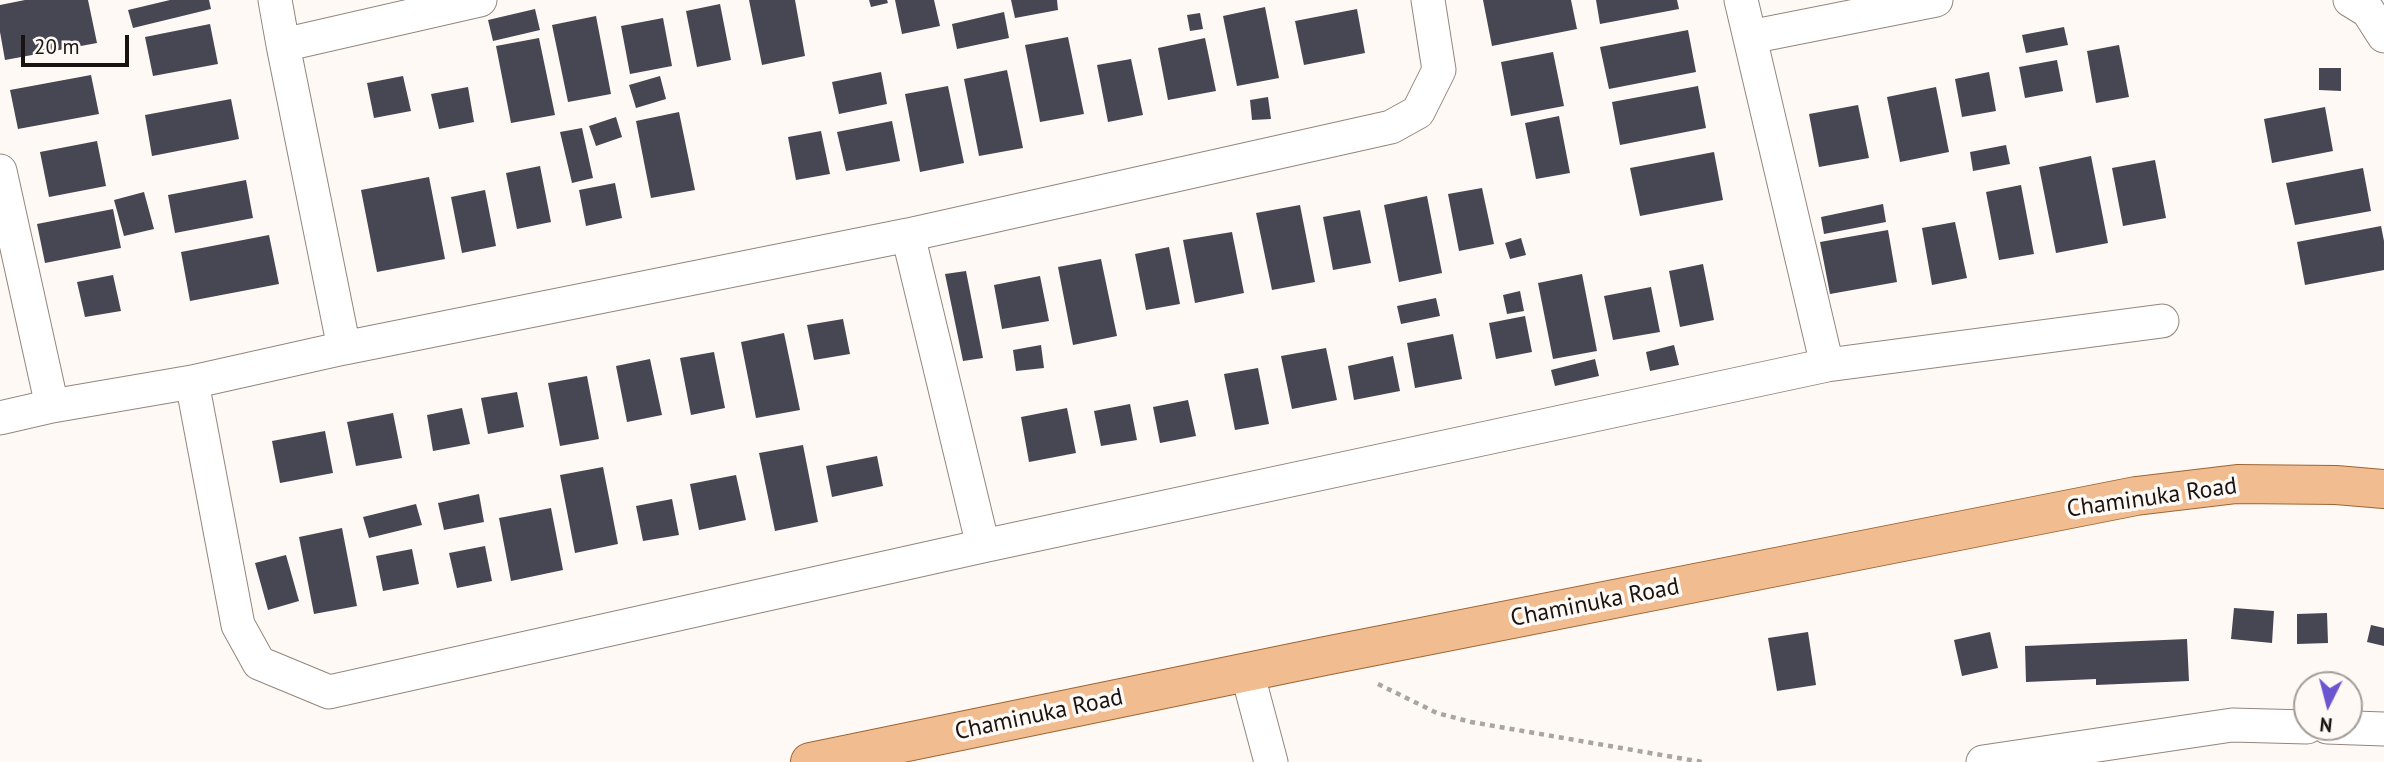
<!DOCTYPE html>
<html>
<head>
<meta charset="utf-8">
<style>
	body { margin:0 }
	#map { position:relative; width:2384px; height:762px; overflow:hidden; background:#fff9f5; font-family:"PT Sans",sans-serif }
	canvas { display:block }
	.north { position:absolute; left:2293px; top:671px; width:70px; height:70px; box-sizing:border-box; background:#fff9f5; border:2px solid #a39d9a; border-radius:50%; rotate:186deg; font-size:19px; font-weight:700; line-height:28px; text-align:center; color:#191411 }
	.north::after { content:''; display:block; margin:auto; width:24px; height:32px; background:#6c56d0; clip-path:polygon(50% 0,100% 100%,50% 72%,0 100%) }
	.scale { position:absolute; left:21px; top:35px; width:108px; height:32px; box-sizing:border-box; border:4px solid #191411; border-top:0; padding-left:9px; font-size:21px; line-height:24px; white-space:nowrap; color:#191411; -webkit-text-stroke:5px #fff9f5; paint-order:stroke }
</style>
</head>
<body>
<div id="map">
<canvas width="2384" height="762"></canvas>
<div class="north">N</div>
<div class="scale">20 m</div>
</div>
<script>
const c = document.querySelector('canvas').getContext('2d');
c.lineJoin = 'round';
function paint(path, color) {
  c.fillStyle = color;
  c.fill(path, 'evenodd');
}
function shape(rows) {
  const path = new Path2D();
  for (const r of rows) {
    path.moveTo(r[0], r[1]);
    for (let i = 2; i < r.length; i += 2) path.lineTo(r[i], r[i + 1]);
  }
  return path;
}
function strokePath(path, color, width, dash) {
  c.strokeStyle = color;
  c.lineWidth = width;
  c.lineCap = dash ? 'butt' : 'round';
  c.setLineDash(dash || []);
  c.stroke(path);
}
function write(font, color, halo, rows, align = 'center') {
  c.font = font + ' "PT Sans",sans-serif';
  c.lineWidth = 7;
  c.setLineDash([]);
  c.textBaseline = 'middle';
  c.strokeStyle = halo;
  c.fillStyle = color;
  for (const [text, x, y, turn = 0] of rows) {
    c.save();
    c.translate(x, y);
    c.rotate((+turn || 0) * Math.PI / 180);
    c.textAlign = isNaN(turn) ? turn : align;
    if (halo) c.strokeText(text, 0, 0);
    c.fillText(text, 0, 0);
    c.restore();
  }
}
paint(shape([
	[25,0,88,0,97,43,5,60,0,32,0,5],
	[170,0,209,0,211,9,133,28,128,10],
	[749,0,795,0,805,56,762,65],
	[869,0,887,0,888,3,871,7],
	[895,0,934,0,940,26,902,34],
	[1011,0,1057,0,1058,10,1015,18],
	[1483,0,1571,0,1577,29,1492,46],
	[1596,0,1677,0,1679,9,1600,24],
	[720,4,731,60,697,67,686,11],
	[1265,7,1279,78,1237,86,1223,16],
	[535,9,540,30,493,41,488,20],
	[1357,9,1365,53,1304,65,1295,21],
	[1004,12,1009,38,957,49,952,24],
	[1200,13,1203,29,1190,31,1187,15],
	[596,16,611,94,568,102,552,25],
	[663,18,672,66,630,74,621,26],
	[210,24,218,64,153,76,145,37],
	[2064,27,2068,45,2026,53,2022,35],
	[1688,30,1696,72,1609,89,1600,47],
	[1068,37,1084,114,1040,122,1025,45],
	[539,38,555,115,511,123,496,46],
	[1205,38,1216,91,1168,100,1158,48],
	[2119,45,2129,97,2096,103,2087,51],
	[1553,52,1564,106,1511,116,1501,62],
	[1131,59,1143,115,1108,122,1097,65],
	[2057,60,2063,91,2025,98,2019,67],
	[2319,68,2341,68,2341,91,2319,90],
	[1007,70,1023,148,979,156,964,79],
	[881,72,887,104,839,114,832,82],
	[1989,72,1996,111,1962,117,1955,79],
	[91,75,99,114,18,129,10,90],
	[403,76,411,111,374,118,367,83],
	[660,76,666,99,636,108,629,85],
	[948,86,964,163,920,172,905,94],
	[1698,86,1706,128,1620,145,1612,102],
	[468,87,474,122,439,129,431,94],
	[1936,87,1949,152,1900,162,1887,97],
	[1268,97,1271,119,1252,120,1250,100],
	[231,99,239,139,152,156,145,115],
	[1858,105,1869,158,1819,167,1809,114],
	[2325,107,2333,151,2272,163,2264,119],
	[679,112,695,190,651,198,636,121],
	[1559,116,1570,173,1536,179,1525,123],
	[616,117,622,137,596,146,589,126],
	[892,121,900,161,846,171,837,132],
	[582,128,593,178,572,183,560,132],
	[821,131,830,174,796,180,788,137],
	[97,141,106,186,49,197,40,152],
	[2006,145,2010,164,1973,171,1970,152],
	[1714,152,1723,200,1640,216,1630,168],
	[2091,156,2108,243,2056,253,2039,167],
	[2155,160,2166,218,2123,226,2112,168],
	[540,166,551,222,517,229,506,173],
	[2363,168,2371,211,2295,225,2286,183],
	[429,177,445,259,377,272,361,190],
	[246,180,253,218,175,233,168,195],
	[615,183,622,218,586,226,579,190],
	[2021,185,2034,254,1999,260,1986,192],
	[1482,188,1494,244,1459,251,1448,194],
	[485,190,496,246,462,253,451,197],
	[144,192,154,229,124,236,114,200],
	[1427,196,1442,273,1399,282,1384,205],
	[1883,204,1886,222,1824,234,1821,217],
	[1300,205,1315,282,1272,290,1256,213],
	[113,209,121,248,45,263,37,224],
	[1360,210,1371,263,1333,270,1323,217],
	[1955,222,1967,278,1932,285,1922,228],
	[2381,226,2384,241,2384,270,2305,285,2297,242],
	[1888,230,1897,282,1830,294,1820,242],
	[1232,232,1244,293,1195,303,1183,240],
	[269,235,279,284,190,301,181,252],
	[1521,238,1526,255,1510,259,1505,243],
	[1169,247,1180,304,1146,310,1135,254],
	[1101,259,1117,336,1073,345,1058,267],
	[1703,264,1714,320,1680,327,1669,271],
	[966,271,983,358,963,361,945,274],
	[1582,274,1597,351,1553,359,1538,283],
	[113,275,121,311,85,317,77,282],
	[1040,276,1049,321,1002,329,994,285],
	[1651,287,1660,332,1613,340,1604,296],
	[1520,291,1524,311,1507,314,1503,295],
	[1436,298,1440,316,1401,324,1397,306],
	[1525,316,1532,352,1496,359,1489,323],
	[843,319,850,354,814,360,807,325],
	[784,333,800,410,756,418,741,342],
	[1453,334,1462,379,1415,388,1407,343],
	[1041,345,1044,368,1016,371,1013,350],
	[1674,345,1679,365,1650,371,1646,352],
	[1326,348,1337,400,1292,409,1281,356],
	[714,352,725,408,691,415,680,358],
	[1393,356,1400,391,1354,400,1348,366],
	[650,359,662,415,627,422,616,366],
	[1595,359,1599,376,1555,386,1551,370],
	[1258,368,1269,424,1235,430,1224,374],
	[587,376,599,439,560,446,548,383],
	[517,392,524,427,488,434,481,398],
	[1188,400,1196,436,1160,443,1153,407],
	[1130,404,1137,440,1101,446,1094,411],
	[462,408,470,444,433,451,427,415],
	[1067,408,1076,453,1029,462,1021,417],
	[393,413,402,458,356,466,347,422],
	[325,431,333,473,280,483,272,441],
	[803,445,818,522,775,531,759,453],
	[877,456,883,486,832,497,826,466],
	[603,467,618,544,575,553,560,475],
	[736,475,746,520,699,530,690,484],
	[479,494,484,522,444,530,438,503],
	[672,499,679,535,643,541,636,506],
	[416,504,422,525,369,538,363,517],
	[551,508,563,570,511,581,499,518],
	[342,528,357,606,314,614,299,537],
	[485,546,492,581,457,588,449,553],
	[412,549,419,584,383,591,376,556],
	[286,555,299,601,268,610,255,563],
	[2234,608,2274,611,2272,643,2231,639],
	[2327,613,2328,643,2297,644,2297,614],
	[2371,625,2384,628,2384,646,2367,642],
	[1808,632,1816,685,1777,691,1768,638],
	[1990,632,1998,668,1962,676,1954,640],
	[2187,639,2189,681,2096,685,2096,679,2026,682,2025,646]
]), '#474653');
const minor = shape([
	[275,0,283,45],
	[1741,0,1827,365],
	[2350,0,2368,11,2384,36],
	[1750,37,1936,0],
	[0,171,52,406],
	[908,235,983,546],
	[344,348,283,45,480,0],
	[192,382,238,625,259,663,329,692,983,546,1827,365,2162,321],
	[0,418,52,406,192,382,344,348,908,235,1391,127,1418,112,1439,70,1428,0],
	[1247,672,1271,762],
	[2327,727,2384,729],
	[1983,762,2232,725,2307,727]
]);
const primary = shape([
	[810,762,1325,656,2136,496,2237,484,2336,485,2384,489]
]);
strokePath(minor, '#93867d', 35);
strokePath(primary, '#9e6533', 40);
strokePath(shape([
	[1378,684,1437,713,1471,722,1702,762]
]), '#aba5a2', 4.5, [5, 5]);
strokePath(minor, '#fff', 33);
strokePath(primary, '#f0bc90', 38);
write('24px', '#191411', '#fff9f5', [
	["Chaminuka Road",2152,498,-8],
	["Chaminuka Road",1595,603,-11],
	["Chaminuka Road",1039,715,-12]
]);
</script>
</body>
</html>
